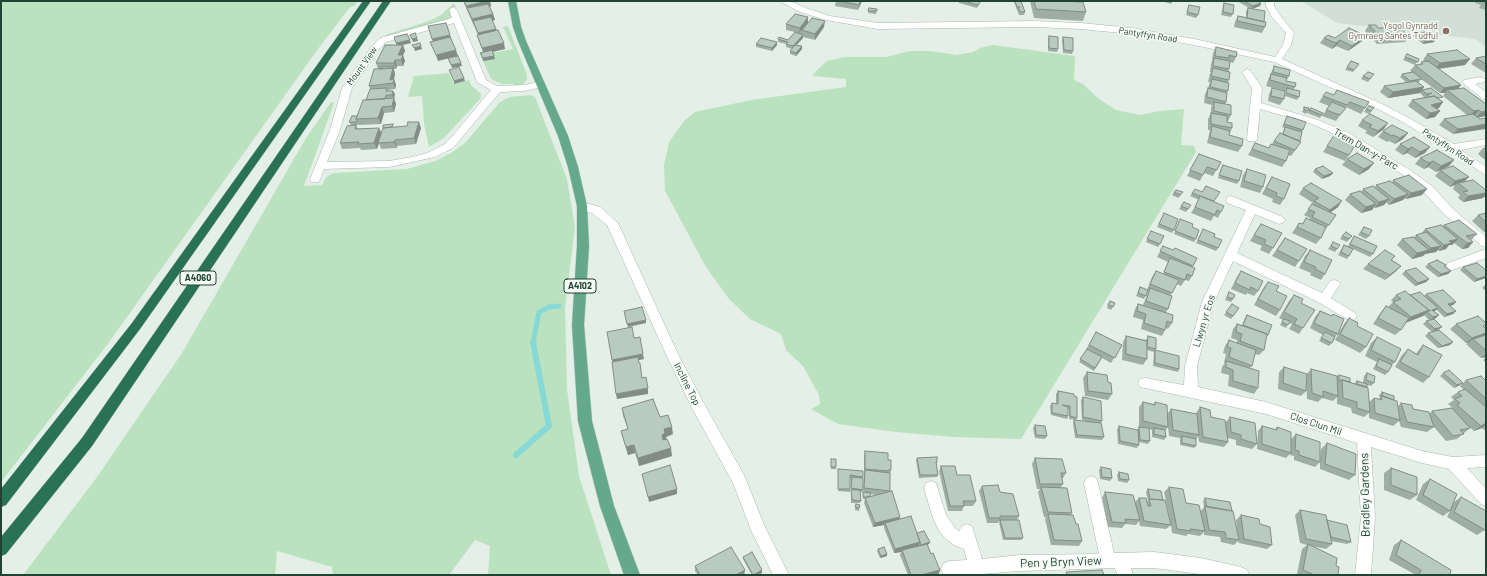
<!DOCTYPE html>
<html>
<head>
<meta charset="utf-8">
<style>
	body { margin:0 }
	#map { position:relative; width:1487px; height:576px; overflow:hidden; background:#e4efe8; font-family:Barlow,sans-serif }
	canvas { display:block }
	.frame { position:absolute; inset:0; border:2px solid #214333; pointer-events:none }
</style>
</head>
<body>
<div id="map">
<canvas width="1487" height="576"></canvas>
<div class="frame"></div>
</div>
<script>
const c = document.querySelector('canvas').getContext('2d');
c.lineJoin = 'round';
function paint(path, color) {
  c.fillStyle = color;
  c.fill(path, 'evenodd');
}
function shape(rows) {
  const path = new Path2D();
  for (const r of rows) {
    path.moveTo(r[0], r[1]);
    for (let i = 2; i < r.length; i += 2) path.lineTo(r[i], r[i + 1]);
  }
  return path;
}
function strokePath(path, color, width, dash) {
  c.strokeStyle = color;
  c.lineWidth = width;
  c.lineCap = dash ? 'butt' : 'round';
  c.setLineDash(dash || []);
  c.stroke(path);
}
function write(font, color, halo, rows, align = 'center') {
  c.font = font + ' Barlow,sans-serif';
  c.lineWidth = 3;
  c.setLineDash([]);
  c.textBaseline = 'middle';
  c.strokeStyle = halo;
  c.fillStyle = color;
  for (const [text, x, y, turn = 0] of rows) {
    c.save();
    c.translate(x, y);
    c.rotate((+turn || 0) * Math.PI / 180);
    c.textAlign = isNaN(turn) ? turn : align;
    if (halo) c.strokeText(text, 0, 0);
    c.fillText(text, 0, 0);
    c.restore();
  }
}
paint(shape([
	[1301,1,1486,1,1486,47,1475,39,1337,23]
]), '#d2dfd6');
paint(shape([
	[1,1,358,1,354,6,350,7,318,49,107,345,1,482],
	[454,3,456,7,449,9,451,16,447,21,386,36,385,35,429,21,441,15],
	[508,26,527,75,527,80,523,84,515,86,514,84,502,84,491,79,483,61,494,59,492,53,513,49,503,27],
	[993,45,1075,56,1074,80,1083,84,1099,99,1116,110,1140,115,1160,111,1184,109,1181,145,1194,146,1196,152,1021,439,954,437,896,432,838,424,811,409,820,404,819,395,803,366,786,350,781,334,750,319,729,299,706,267,665,191,664,165,669,142,684,121,695,112,751,100,846,87,846,79,812,76,819,68,827,61,845,57,886,57,910,51,930,51,957,55,973,52,980,48],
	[449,73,454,84,469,80,471,85,481,94,481,98,444,138,429,147,424,124,422,96,408,97,414,76],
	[530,95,535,97,567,179,575,227,565,308,567,389,579,476,611,575,488,575,490,546,475,540,449,575,333,575,332,567,277,551,275,575,23,575,97,477,182,353,306,138,331,102,334,103,304,186,322,185,326,177,334,173,407,169,435,161,451,153,465,143,500,102,510,97]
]), '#bbe2be');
strokePath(shape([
	[533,343,539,312,549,307,559,306]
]), '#87d9d6', 5);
strokePath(shape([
	[516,455,549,426,533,342]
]), '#87d9d6', 6);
const minor = shape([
	[779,1,790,1,806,8,830,16,878,23,1035,21,1081,23,1132,28,1194,39,1275,57,1283,45,1286,33,1272,17,1266,6,1266,1,1274,1,1274,6,1279,14,1294,33,1291,45,1282,59,1380,103,1409,118,1454,144,1486,139,1486,145,1461,150,1486,167,1486,175,1403,122,1374,107,1274,62,1194,45,1132,34,1081,29,1035,27,878,29,826,20,800,12,779,1],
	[453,7,457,10,486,80,497,86,524,85,540,82,545,85,543,87,524,91,500,92,453,148,435,157,389,167,324,169,319,182,311,182,310,179,330,130,342,88,373,45,380,38,452,18,449,10,453,7],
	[454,23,477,82,491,90,455,133,445,144,427,153,412,157,389,161,327,162,340,130,352,88,379,49,386,42,454,23],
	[1247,69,1250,70,1262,88,1261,103,1318,120,1349,133,1410,170,1432,186,1453,209,1486,237,1486,247,1482,246,1445,215,1424,192,1402,174,1341,137,1312,124,1260,109,1257,139,1256,141,1248,141,1247,139,1252,88,1242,72,1247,69],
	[1481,77,1486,80,1484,82,1475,84,1486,92,1486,100,1483,99,1462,82,1464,80,1481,77],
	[1231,196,1283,217,1285,220,1283,223,1279,224,1255,214,1237,253,1322,293,1330,281,1334,280,1338,281,1340,284,1331,298,1355,313,1357,316,1355,319,1351,321,1347,319,1320,303,1233,261,1214,302,1197,366,1198,387,1266,402,1422,451,1453,457,1486,455,1486,467,1467,468,1486,489,1486,506,1481,504,1449,469,1422,463,1371,447,1375,518,1371,575,1355,575,1361,518,1357,443,1266,414,1145,388,1140,387,1138,383,1140,379,1145,378,1184,385,1185,366,1202,302,1246,210,1227,203,1226,200,1227,197,1231,196],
	[582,202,600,207,618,223,677,352,702,400,744,475,765,527,789,575,773,575,751,530,733,483,692,408,665,352,607,225,592,213,578,209,577,206,578,203,582,202],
	[1486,249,1486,258,1452,270,1448,269,1446,266,1448,263,1486,249],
	[1091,476,1096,478,1098,483,1114,553,1154,552,1201,558,1241,567,1247,570,1249,575,1207,575,1154,568,1131,568,1133,575,1117,575,1115,568,1020,571,968,575,943,574,941,569,943,564,949,561,967,560,964,549,954,545,945,538,938,529,932,515,924,488,926,483,931,481,936,483,946,515,955,528,959,531,962,526,967,524,972,526,982,559,1020,555,1099,554,1084,483,1086,478,1091,476]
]);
const major = shape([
	[508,1,516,1,521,27,526,41,568,136,578,167,587,206,589,246,584,325,592,421,614,506,640,575,624,575,600,506,578,421,572,325,577,246,577,206,568,167,558,136,518,41,513,27,508,1]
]);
const highway = shape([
	[363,1,371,1,140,329,6,505,1,507,1,489,132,323,363,1],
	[383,1,391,1,92,446,6,554,1,556,1,537,82,438,383,1]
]);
strokePath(minor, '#a6b8ae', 1);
strokePath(major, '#c1cac6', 1);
strokePath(highway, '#c1cac6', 1);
paint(minor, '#fff');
paint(major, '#64a98a');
paint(highway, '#297255');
paint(shape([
	[463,1,490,1,491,6,490,7,493,14,495,20,492,21,505,49,492,52,495,59,483,61,480,53,483,52,479,41,477,35,478,35],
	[836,1,862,1,858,10,835,6],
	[959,1,981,1,980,3,977,8,959,3],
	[1011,1,1021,1,1025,12,1024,15,1019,15,1014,2,1011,2],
	[1030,1,1062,1,1086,12,1083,21,1034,18],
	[1162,1,1173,1,1171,4],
	[1237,1,1258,1,1261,3,1260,6,1252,9,1264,22,1265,27,1262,33,1234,27,1235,22,1238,16,1246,17,1246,11,1248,8,1251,9],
	[1476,1,1486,1,1486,10,1479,8,1481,5,1475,3],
	[1224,3,1233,14,1231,17,1221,15,1223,6],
	[1189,5,1198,15,1196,18,1186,15],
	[869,8,877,9,876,14,868,13],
	[808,17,808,23,824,27,815,40,803,37,803,38,796,45,802,49,796,56,790,54,790,51,792,49,786,47,786,44,778,42,778,39,788,40,795,32,786,30,786,24],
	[1369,25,1378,28,1409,37,1405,42,1377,44,1365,31],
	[1415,34,1434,42,1423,44,1413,36],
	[1049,36,1058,49,1057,52,1048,51,1048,39],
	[394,37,411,43,403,45,405,51,403,55,405,61,403,66,397,66,396,69,394,69,394,70,395,74,394,79,396,85,395,89,388,90,388,91,395,94,394,98,387,99,396,104,394,112,384,113,381,124,359,125,358,124,358,125,351,125,349,122,357,116,366,100,370,89,369,86,378,69,376,63,397,45],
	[1063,37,1073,51,1072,54,1063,53,1062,40],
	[1324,38,1335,38,1362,41,1348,51,1336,46,1332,49,1320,43],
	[756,44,777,45,772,51,756,47],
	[1216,47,1236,57,1233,63,1230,62,1229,69,1228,72,1229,80,1228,82,1228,91,1227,93,1226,102,1225,104,1231,115,1228,121,1227,121,1227,122,1232,128,1229,135,1242,146,1238,152,1207,143,1210,130,1208,130,1208,119,1211,113,1211,108,1212,105,1204,103,1205,94,1208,88,1210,82,1208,82,1210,74,1211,72,1210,72,1211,64,1212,61,1213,53],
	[1407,54,1419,59,1415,65,1403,60],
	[1427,54,1470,59,1465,65,1439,69,1461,85,1458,89,1486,104,1478,118,1453,134,1439,125,1444,119,1467,115,1443,96,1445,93,1440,93,1421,79,1419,82,1418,82,1424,87,1420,93,1388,98,1380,92,1384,86,1407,83,1400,77,1402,74,1412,72,1410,71,1415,65,1420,65,1421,62,1425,62,1423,60],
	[1486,56,1486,73,1471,64,1476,58],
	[1351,61,1359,64,1353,72,1345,70],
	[1274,66,1289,76,1286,81,1295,87,1293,90,1299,97,1297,100,1285,96,1286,91,1266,86,1268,80],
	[1363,76,1372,77,1368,82,1361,79],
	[1272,88,1284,99,1280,105,1268,101,1269,94],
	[1431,88,1440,100,1439,108,1437,109,1440,111,1435,117,1426,119,1408,106,1412,100,1425,97,1426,97,1424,97,1420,93,1422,90],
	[1334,95,1369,102,1361,114,1346,107,1336,121,1322,116,1329,106,1319,102,1323,96],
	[1304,107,1308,111,1306,114,1302,112,1303,110],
	[1311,108,1323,113,1320,118,1307,113],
	[1366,109,1372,111,1369,114,1364,112],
	[1287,116,1303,130,1302,132,1297,148,1291,156,1288,155,1286,161,1282,167,1248,155,1255,143,1269,148,1271,144,1272,144,1274,141,1282,134,1285,128,1282,127],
	[1362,120,1384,129,1373,137,1365,133,1367,131,1358,126],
	[356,125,358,129,379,128,381,133,394,127,421,128,416,144,397,146,397,148,381,149,379,143,377,149,361,150,360,148,342,149,340,143],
	[1337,131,1346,143,1349,155,1345,161,1323,152],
	[1383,131,1403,139,1395,144,1389,141,1387,142,1378,137],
	[1414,137,1425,153,1415,158,1407,153,1403,155,1395,150,1400,144],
	[1486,147,1486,160,1485,160,1478,154,1483,148],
	[1437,150,1449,166,1442,169,1465,181,1486,190,1486,195,1483,198,1463,202,1458,198,1460,195,1453,189,1455,185,1450,187,1435,176,1440,170,1436,172,1428,167,1424,169,1415,164,1420,158],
	[1199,154,1221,162,1213,176,1204,173,1200,181,1187,176],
	[1347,159,1369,169,1359,175,1342,165],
	[1223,165,1239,181,1237,184,1218,178,1221,168],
	[1247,169,1263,187,1260,193,1240,187,1243,175],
	[1315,169,1333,173,1330,176,1322,179,1313,172],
	[1272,177,1284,199,1280,205,1272,202,1273,199,1262,194,1268,183],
	[1393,180,1422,195,1406,199,1405,198,1403,200,1389,205,1386,202,1384,205,1375,208,1374,207,1372,210,1361,213,1345,200,1350,194,1361,192,1363,189,1375,187,1376,185,1392,182],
	[1303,188,1338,207,1330,213,1329,225,1324,231,1321,238,1316,244,1292,233,1299,223,1302,224,1306,218,1309,220,1310,218,1304,215,1313,203,1299,194],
	[1174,192,1183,192,1181,195,1178,198,1172,195],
	[1192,193,1214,202,1221,212,1218,218,1214,216,1211,221,1191,213,1199,200,1190,196],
	[1181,206,1189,208,1186,212,1179,209],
	[1164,213,1174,230,1172,233,1157,227],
	[1486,213,1486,232,1484,232,1472,221,1478,215],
	[1180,219,1192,227,1196,239,1194,242,1174,234],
	[1261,224,1273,248,1269,254,1260,250,1262,246,1250,241],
	[1444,225,1477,234,1471,240,1473,242,1468,248,1462,249,1454,243,1452,245,1449,245,1446,249,1439,251,1438,250,1436,252,1425,254,1423,256,1412,259,1397,245,1402,239,1414,237,1416,235,1421,234,1425,229,1442,226],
	[1364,227,1369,236,1366,239,1358,235],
	[1203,229,1214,237,1218,248,1216,251,1196,243],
	[1151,231,1160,244,1158,247,1146,242],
	[1342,236,1352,236,1347,242,1340,239],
	[1354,236,1373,254,1370,257,1353,249,1349,256,1347,259,1338,255,1342,248,1344,245,1348,246],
	[1285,238,1299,261,1295,267,1272,256],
	[1333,242,1337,249,1335,252,1328,249],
	[1163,246,1173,250,1197,258,1192,267,1192,276,1189,281,1185,280,1181,286,1177,284,1170,296,1168,309,1166,312,1172,323,1168,329,1166,328,1162,336,1141,329,1143,320,1133,317,1135,309,1138,304,1143,305,1149,291,1148,291,1144,299,1136,296,1140,287,1147,290,1152,277,1156,271,1163,274,1168,262,1157,257],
	[1310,250,1325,274,1321,280,1310,275,1311,273,1299,268,1305,256],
	[1395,256,1392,260,1401,266,1395,272,1385,280,1363,269,1368,264],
	[1428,264,1446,265,1445,266,1451,271,1448,274,1438,277,1425,267],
	[1463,267,1486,278,1474,282,1460,270],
	[1241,271,1258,291,1254,296,1247,293,1246,295,1231,289,1237,277],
	[1405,271,1429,279,1426,282,1415,286,1402,274],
	[1268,282,1276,291,1280,310,1276,316,1254,305,1264,287],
	[1486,284,1486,291,1482,288],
	[1229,292,1233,299,1231,302,1225,300],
	[1426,294,1456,302,1453,305,1450,306,1456,311,1453,314,1444,317,1437,310,1434,311,1436,318,1434,319,1442,327,1439,329,1432,332,1423,324,1426,321,1429,320,1424,315,1425,314,1423,316,1405,323,1401,330,1395,335,1373,324,1381,312,1386,306,1388,307,1393,302,1391,300,1396,295,1424,296],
	[1294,295,1301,303,1303,328,1299,334,1289,329,1292,324,1289,323,1286,328,1280,325,1283,320,1279,318,1289,301],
	[1115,303,1111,310,1107,308,1108,304],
	[1232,304,1239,308,1231,319,1224,315],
	[1320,311,1332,316,1333,314,1338,334,1335,337,1332,343,1329,346,1319,341,1323,335,1310,328,1315,317],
	[1247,315,1268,335,1266,338,1264,350,1259,355,1255,354,1252,366,1250,368,1258,388,1254,394,1228,386,1229,375,1221,373,1222,367,1225,363,1224,363,1226,354,1223,353,1225,346,1229,340,1237,343,1237,340,1231,338,1233,329,1237,324,1242,325,1245,318],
	[1349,318,1357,326,1366,347,1360,353,1335,340,1344,324],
	[1456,324,1484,327,1486,329,1486,357,1481,358,1466,344,1468,343,1466,343,1450,329],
	[1096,332,1122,345,1111,363,1102,358,1094,371,1079,362],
	[1428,333,1450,345,1438,348,1425,336],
	[1126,336,1146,340,1148,336,1156,349,1155,350,1179,369,1178,372,1153,366,1154,352,1147,350,1147,359,1143,365,1122,360,1123,342],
	[1377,337,1395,362,1391,366,1388,372,1385,375,1373,369,1377,362,1365,356,1371,343],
	[1423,345,1429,377,1423,383,1395,367,1402,355,1408,349,1416,354,1418,351],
	[1486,358,1486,363,1483,360],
	[1284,367,1307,374,1311,369,1337,376,1339,375,1350,382,1354,384,1357,381,1363,383,1364,376,1367,373,1374,383,1371,386,1367,385,1369,402,1374,398,1378,399,1380,398,1379,395,1382,392,1394,400,1398,406,1401,403,1413,409,1429,414,1432,411,1453,408,1448,404,1454,400,1451,397,1458,392,1464,390,1460,386,1466,380,1486,381,1486,406,1485,406,1486,407,1486,429,1484,430,1482,428,1474,431,1468,426,1470,428,1457,439,1446,441,1434,427,1427,432,1401,427,1399,421,1393,426,1369,418,1369,413,1364,417,1352,413,1351,408,1337,404,1337,397,1333,401,1322,398,1318,402,1307,399,1306,379,1306,391,1301,396,1278,389,1279,372],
	[1087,372,1108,382,1112,394,1108,400,1085,396,1083,378],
	[1443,373,1460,385,1454,388,1440,376],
	[1058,391,1074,394,1077,418,1076,420,1069,419,1069,409,1068,409,1068,416,1067,419,1051,415,1050,406,1052,403,1056,404,1056,394],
	[1083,397,1102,421,1101,423,1104,437,1102,440,1075,438,1073,423,1074,420,1089,422,1082,420,1081,400],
	[1143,402,1154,404,1155,402,1167,414,1171,409,1196,414,1196,413,1200,407,1211,417,1226,422,1230,417,1257,444,1252,449,1236,445,1236,440,1228,438,1228,442,1224,447,1199,442,1198,436,1196,440,1196,446,1194,448,1180,445,1180,438,1169,436,1167,417,1168,427,1165,431,1166,437,1164,440,1152,437,1152,430,1149,429,1150,441,1148,444,1139,442,1139,445,1137,448,1118,444,1117,429,1119,426,1137,430,1139,427,1139,407],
	[622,408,660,417,673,434,666,437,672,456,639,466,635,453,628,455,623,439,621,431,628,429,623,416],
	[1035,425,1047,436,1045,439,1035,438,1033,428],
	[1262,426,1275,430,1277,427,1291,439,1296,434,1320,459,1321,449,1327,443,1355,475,1349,480,1320,469,1320,462,1315,467,1294,460,1294,456,1290,455,1290,454,1286,458,1257,449,1258,431],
	[865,451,888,460,891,470,890,475,890,492,900,517,899,519,917,533,930,542,929,544,927,545,931,554,940,570,938,575,908,575,900,555,901,552,894,553,884,528,884,525,873,527,864,503,865,499,863,499,864,474,864,456],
	[870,494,877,495,870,496],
	[917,458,937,462,936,465,938,475,937,477,919,478,916,460],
	[1035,458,1066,473,1063,478,1062,478,1063,484,1061,487,1072,513,1070,515,1076,524,1082,541,1079,546,1051,545,1045,519,1046,517,1044,517,1038,492,1040,489,1037,489,1032,464],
	[831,459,836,467,836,469,831,469],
	[941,466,957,475,976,501,973,506,964,506,962,511,948,511,939,471],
	[1101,467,1112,478,1110,481,1100,479,1099,470],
	[1391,468,1417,495,1410,500,1384,490,1384,473],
	[838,469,863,477,863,490,862,492,860,492,861,501,860,503,851,503,851,478,850,478,850,492,838,491],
	[1119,472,1129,480,1127,483,1118,481,1117,475],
	[1430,479,1454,502,1461,497,1485,530,1477,535,1447,517,1450,511,1443,516,1416,500,1423,484],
	[982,486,1000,492,1019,516,1017,520,1023,538,1021,540,1003,540,999,522,1000,521,999,521,998,523,987,523,979,491],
	[1169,487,1186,503,1201,511,1204,507,1203,501,1205,498,1237,529,1236,520,1241,515,1260,524,1272,545,1267,549,1239,543,1238,541,1234,545,1221,542,1220,537,1204,535,1204,532,1200,536,1188,534,1186,536,1172,533,1171,525,1166,529,1140,526,1139,521,1136,525,1125,524,1122,528,1108,527,1102,498,1105,492,1135,502,1139,498,1147,502,1148,501,1146,492,1148,489,1163,500,1170,520,1164,492],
	[856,504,860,505,859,511,855,510],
	[1300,510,1327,520,1351,542,1347,544,1331,541,1332,544,1326,549,1312,546,1336,566,1338,575,1299,575,1297,574,1302,549,1307,545,1300,543,1295,515],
	[1401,540,1450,575,1413,575,1414,574,1389,560,1394,545],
	[878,549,887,554,887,556,880,558,877,551],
	[743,557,762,570,762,573,757,575,752,575,743,559],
	[695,566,745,570,744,575,698,575,695,571]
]), '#9faea5');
paint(shape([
	[488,1,490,1,491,6,469,11,467,8,468,11,466,6],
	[860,1,862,1,858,10,859,5],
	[1261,3,1260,6,1252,9,1253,6],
	[493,14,495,20,474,25,473,21,474,25,472,19],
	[808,17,808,23,799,33,800,28],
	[825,21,824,27,815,40,815,34],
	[496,29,497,34,479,38,478,33],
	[450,35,452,41,434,45,432,39],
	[803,35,803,38,793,49,793,46],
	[1366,36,1362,41,1348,51,1352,46],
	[417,38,418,41,413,42,412,39],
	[1436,39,1434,42,1423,44,1425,41],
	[410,40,411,43,397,46,396,43],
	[1340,40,1336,46,1332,49,1336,43],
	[777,42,777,45,772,51,772,48],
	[504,43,505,49,484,54,482,48],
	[403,45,405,51,400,60,398,55],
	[421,46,422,49,415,51,414,48],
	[802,46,802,49,796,56,796,53],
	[456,50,458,56,438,61,436,55],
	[403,55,405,61,403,66,401,60],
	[494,56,495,59,483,61,483,58],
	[1470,59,1465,65,1435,69,1440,63],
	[395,60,397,66,396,69,394,63],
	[461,63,462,66,452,68,451,65],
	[393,66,395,74,394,79,396,85,395,89,393,83,390,80],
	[464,78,465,81,454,84,454,81],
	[1461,85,1456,91,1447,90,1445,93,1440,93,1444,88],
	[1424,87,1420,93,1388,98,1393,92],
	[393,91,395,94,394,98,392,95],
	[394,98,396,104,394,112,392,106],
	[1443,102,1439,108,1427,111,1431,105],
	[382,107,384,113,381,124,378,118],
	[1479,110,1474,116,1469,117,1474,111],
	[1440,111,1435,117,1426,119,1430,113],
	[1486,111,1486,116,1476,118,1481,112],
	[419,122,421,128,416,144,414,138],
	[1388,123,1384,129,1373,137,1378,131],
	[1486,124,1486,129,1453,134,1458,129],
	[379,128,382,134,377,149,374,143],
	[1408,133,1403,139,1395,144,1400,138],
	[395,140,397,146,397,148,394,142],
	[1412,147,1407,153,1403,155,1408,149],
	[1430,147,1425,153,1415,158,1420,152],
	[1454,160,1449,166,1436,172,1441,166],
	[1433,161,1428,167,1424,169,1429,163],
	[1374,163,1369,169,1359,175,1364,169],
	[1333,173,1330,176,1322,179,1324,176],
	[1469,177,1463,183,1458,183,1455,185,1450,187,1455,181],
	[1427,189,1422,195,1406,199,1411,193],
	[1486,193,1486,195,1483,198,1463,202,1468,196],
	[1408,194,1403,200,1389,205,1394,199],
	[1389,199,1384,205,1375,208,1379,202],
	[1342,201,1338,207,1325,216,1330,210],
	[1376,204,1372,210,1361,213,1366,207],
	[1458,239,1452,245,1449,245,1446,249,1439,251,1444,245,1449,241],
	[1473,242,1468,248,1462,249,1467,243],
	[1441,246,1436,252,1425,254,1423,256,1412,259,1417,253,1428,250,1431,248],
	[1401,266,1395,272,1385,280,1390,275],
	[1451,271,1448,274,1438,277,1441,274],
	[1486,276,1486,278,1474,282,1477,279],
	[1429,279,1426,282,1415,286,1418,283],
	[1456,302,1453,305,1445,307,1448,304],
	[1438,308,1435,311,1429,313,1432,310],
	[1429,310,1431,310,1427,312,1423,316,1405,323,1411,317],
	[1456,311,1453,314,1444,317,1447,314],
	[1439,315,1436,318,1430,320,1433,317],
	[646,320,646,323,628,327,627,324],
	[1442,327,1439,329,1432,332,1435,329],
	[1486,333,1486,335,1473,339,1468,343,1466,343,1472,338],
	[1453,342,1450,345,1438,348,1442,346],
	[643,354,644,359,613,366,612,360],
	[1486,354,1486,357,1481,358],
	[1463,383,1460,385,1454,388,1457,385],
	[648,388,648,394,617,399,616,394],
	[1486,423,1486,424,1482,428,1474,431,1481,426],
	[672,427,673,434,666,437,666,441,663,442,662,435,664,429],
	[634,445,635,453,628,455,626,447],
	[671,448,672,456,639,466,638,458],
	[677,489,677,494,649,502,648,497],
	[900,517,899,522,885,523,884,525,873,527,875,523],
	[920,542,918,547,902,550,901,552,894,553,895,549],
	[930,542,929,544,920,547,921,545],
	[887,554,887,556,880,558,881,556],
	[745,570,744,575,736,575],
	[762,570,762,573,757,575,753,575],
	[940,570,938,575,921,575]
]), '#828d86');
const building = shape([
	[464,1,488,1,466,6,464,1],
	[839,1,860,1,859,5,839,1],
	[964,1,981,1,978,5,964,1],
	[1015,1,1021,1,1025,12,1020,12,1018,7,1020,7,1017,7,1015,1],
	[1034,1,1062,1,1083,2,1086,12,1036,9,1034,1],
	[1244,1,1258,1,1261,3,1253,6,1244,1],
	[1224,3,1234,5,1233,14,1223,12,1224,3],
	[488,4,493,14,472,19,467,8,488,4],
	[1189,5,1200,7,1198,15,1187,12,1189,5],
	[869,8,877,9,877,11,868,11,869,8],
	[1248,8,1265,11,1264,22,1247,18,1248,8],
	[795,14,808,17,800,28,786,24,795,14],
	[1238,16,1266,22,1265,27,1237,21,1238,16],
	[491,17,496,29,478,33,473,21,491,17],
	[812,18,825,21,815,34,802,30,812,18],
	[446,23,450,35,432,39,428,26,446,23],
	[1369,25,1376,25,1378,28,1401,28,1409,37,1381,38,1369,25],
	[1349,28,1366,36,1352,46,1340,40,1336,43,1324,38,1328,35,1335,38,1349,28],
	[498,30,504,43,482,48,477,35,498,30],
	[795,32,803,35,793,46,786,44,788,42,778,39,779,37,788,40,795,32],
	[1426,32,1436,39,1425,41,1415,34,1426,32],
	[415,33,417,38,412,39,410,35,415,33],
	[407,34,410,40,396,43,394,37,407,34],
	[1049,36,1058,37,1058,49,1049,48,1049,36],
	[450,37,456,50,436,55,430,42,450,37],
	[1063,37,1073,38,1073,51,1064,50,1063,37],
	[761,38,777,42,772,48,756,44,761,38],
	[420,43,421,46,414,48,412,45,420,43],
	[385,45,403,45,398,55,403,55,401,60,395,60,394,63,376,63,385,45],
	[795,45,802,46,796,53,790,51,795,45],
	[1216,47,1237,52,1236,57,1229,55,1229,58,1215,56,1216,47],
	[492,50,494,56,483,58,480,53,492,50],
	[1457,50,1470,59,1440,63,1427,54,1457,50],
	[1407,54,1419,59,1418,62,1405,57,1407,54],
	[458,56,461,63,451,65,448,58,458,56],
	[1486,56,1486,64,1476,58,1486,56],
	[1214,58,1230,61,1229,69,1213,66,1214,58],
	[1351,61,1359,64,1354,70,1347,67,1351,61],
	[1428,61,1461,85,1444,88,1415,65,1423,64,1421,62,1428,61],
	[393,66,393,68,379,69,380,67,393,66],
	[1274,66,1290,70,1289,76,1273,72,1274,66],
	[459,67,464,78,454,81,449,70,459,67],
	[393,68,390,80,394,79,393,83,369,86,374,69,393,68],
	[1213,68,1230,72,1229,80,1211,76,1213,68],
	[1368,72,1374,74,1370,79,1363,76,1368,72],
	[1413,72,1422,79,1410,81,1402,74,1413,72],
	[1271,74,1287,78,1286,81,1296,83,1295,87,1270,80,1271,74],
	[1212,79,1229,83,1228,91,1210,87,1212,79],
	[1416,81,1424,87,1393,92,1384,86,1416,81],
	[387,88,386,91,393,91,392,95,386,95,385,99,366,100,370,89,387,88],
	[1208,88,1227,93,1226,102,1207,97,1208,88],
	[1272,88,1285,91,1284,99,1271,96,1272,88],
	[1287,88,1300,91,1299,97,1286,93,1287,88],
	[1431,88,1443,97,1438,98,1434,96,1430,97,1427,95,1432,93,1427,94,1422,90,1431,88],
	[1464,88,1486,104,1486,111,1481,112,1479,110,1474,111,1447,90,1464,88],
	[1337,90,1369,102,1365,108,1350,102,1347,105,1323,96,1326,92,1334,95,1337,90],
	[1434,96,1443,102,1431,105,1440,111,1430,113,1412,100,1434,96],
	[394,98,392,106,382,107,378,118,356,119,363,100,394,98],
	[1214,102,1231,105,1231,115,1214,111,1214,102],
	[1332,102,1346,108,1340,115,1326,110,1332,102],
	[1369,106,1374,108,1371,111,1366,109,1369,106],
	[1304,107,1309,108,1308,111,1304,109,1304,107],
	[1311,108,1323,113,1322,115,1309,110,1311,108],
	[1211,113,1227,116,1227,122,1232,123,1232,128,1211,124,1211,113],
	[1370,114,1388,123,1378,131,1369,127,1372,125,1362,120,1370,114],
	[1473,114,1480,119,1486,118,1486,124,1458,129,1444,119,1473,114],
	[352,116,357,116,356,119,357,121,357,122,349,122,352,116],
	[1287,116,1306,122,1303,130,1284,124,1287,116],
	[408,122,419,122,414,138,395,140,394,142,378,143,383,128,407,126,408,122],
	[393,124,392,127,383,128,383,125,393,124],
	[356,125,355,129,379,128,374,143,358,144,359,142,340,143,347,126,356,125],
	[1392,125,1408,133,1400,138,1393,135,1392,136,1383,131,1392,125],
	[1212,126,1230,131,1229,135,1243,139,1242,146,1210,137,1212,126],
	[1285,127,1302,132,1300,141,1283,134,1285,127],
	[1337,131,1350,137,1346,143,1354,147,1349,155,1327,146,1337,131],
	[1280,133,1301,142,1295,150,1274,141,1280,133],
	[1414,137,1430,147,1420,152,1412,147,1408,149,1400,144,1414,137],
	[1255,143,1269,148,1271,144,1290,150,1286,161,1252,149,1255,143],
	[1437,150,1454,160,1441,166,1433,161,1429,163,1420,158,1437,150],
	[1357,153,1374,163,1364,169,1347,159,1357,153],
	[1199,154,1221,162,1217,170,1207,167,1203,175,1190,170,1199,154],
	[1223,165,1242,171,1239,181,1219,175,1223,165],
	[1323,166,1333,173,1324,176,1315,169,1323,166],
	[1453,166,1469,177,1455,181,1440,170,1453,166],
	[1247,169,1266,175,1263,187,1244,181,1247,169],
	[1409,175,1427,189,1411,193,1393,180,1409,175],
	[1272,177,1290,184,1284,199,1276,196,1277,193,1266,188,1272,177],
	[1473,180,1486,190,1486,193,1468,196,1463,192,1468,191,1458,183,1473,180],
	[1390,181,1408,194,1394,199,1376,185,1390,181],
	[1311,183,1342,201,1330,210,1314,201,1319,198,1303,188,1311,183],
	[1206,186,1220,192,1214,201,1192,193,1195,189,1202,192,1206,186],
	[1373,186,1389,199,1379,202,1363,189,1373,186],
	[1176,190,1183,192,1180,195,1174,192,1176,190],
	[1360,191,1376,204,1366,207,1350,194,1360,191],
	[1200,196,1224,206,1221,212,1217,210,1215,215,1195,207,1200,196],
	[1184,202,1191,205,1188,209,1181,206,1184,202],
	[1312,204,1336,215,1329,225,1312,217,1315,212,1308,209,1312,204],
	[1164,213,1178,219,1174,230,1159,224,1164,213],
	[1486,213,1486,222,1478,215,1486,213],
	[1306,218,1326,227,1321,238,1297,227,1299,223,1303,224,1306,218],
	[1180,219,1193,224,1192,227,1199,230,1196,239,1175,231,1180,219],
	[1459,220,1477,234,1466,236,1473,242,1467,243,1444,225,1459,220],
	[1261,224,1282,233,1273,248,1264,244,1266,240,1254,235,1261,224],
	[1441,225,1458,239,1449,241,1452,243,1444,245,1425,229,1441,225],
	[1364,227,1372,230,1369,236,1361,232,1364,227],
	[1203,229,1215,234,1214,237,1222,240,1218,248,1198,240,1203,229],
	[1151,231,1164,236,1160,244,1147,239,1151,231],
	[1346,232,1352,236,1349,239,1342,236,1346,232],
	[1426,232,1441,246,1431,248,1416,235,1426,232],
	[1354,236,1377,246,1373,254,1350,244,1354,236],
	[1413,237,1429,250,1417,253,1402,239,1413,237],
	[1285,238,1307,249,1299,261,1277,250,1285,238],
	[1333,242,1340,245,1337,249,1331,246,1333,242],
	[1344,245,1353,249,1349,256,1341,252,1344,245],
	[1163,246,1173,250,1175,248,1197,258,1193,266,1160,251,1163,246],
	[1310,250,1332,260,1325,274,1315,269,1316,267,1304,262,1310,250],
	[1385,250,1395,256,1391,260,1401,266,1390,275,1368,264,1385,250],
	[1170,258,1195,268,1192,276,1187,274,1185,280,1164,272,1170,258],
	[1437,260,1446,265,1444,266,1451,271,1441,274,1428,264,1437,260],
	[1477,263,1486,270,1486,276,1477,279,1463,267,1477,263],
	[1416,268,1429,279,1418,283,1405,271,1416,268],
	[1156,271,1179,280,1172,293,1150,284,1156,271],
	[1241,271,1263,281,1258,291,1251,287,1250,290,1235,283,1241,271],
	[1268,282,1279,286,1276,291,1287,296,1280,310,1258,299,1268,282],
	[1140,287,1148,290,1146,296,1138,293,1140,287],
	[1150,288,1172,296,1168,309,1146,301,1150,288],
	[1443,290,1456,302,1448,304,1456,311,1447,314,1426,294,1443,290],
	[1405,291,1429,310,1411,317,1393,302,1401,299,1396,295,1405,291],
	[1229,292,1235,295,1233,299,1227,297,1229,292],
	[1420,292,1438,308,1432,310,1439,315,1433,317,1427,312,1431,310,1428,311,1429,310,1410,295,1420,292],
	[1294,295,1303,299,1301,303,1315,310,1303,328,1294,324,1297,319,1284,312,1294,295],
	[1110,301,1115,303,1113,307,1108,305,1110,301],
	[1138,304,1173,315,1172,323,1167,321,1165,330,1144,323,1146,314,1137,311,1138,304],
	[1232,304,1239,308,1233,316,1226,312,1232,304],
	[1386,306,1409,318,1401,330,1378,318,1386,306],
	[642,307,646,320,627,324,624,311,642,307],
	[1320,311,1332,316,1333,314,1344,319,1338,334,1314,323,1320,311],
	[1247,315,1272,325,1268,335,1267,335,1267,334,1243,325,1247,315],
	[1478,316,1486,323,1486,325,1483,326,1486,329,1486,333,1472,338,1456,324,1478,316],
	[1349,318,1358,323,1357,326,1373,334,1366,347,1340,334,1349,318],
	[1284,319,1290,321,1288,325,1282,322,1284,319],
	[1434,319,1442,327,1435,329,1426,321,1434,319],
	[1237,324,1267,334,1264,350,1240,341,1242,334,1236,332,1237,324],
	[632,327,634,338,640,337,643,354,612,360,607,332,632,327],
	[1439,330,1453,342,1442,346,1428,333,1439,330],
	[1096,332,1122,345,1115,358,1089,345,1096,332],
	[1325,332,1335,337,1332,343,1321,338,1325,332],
	[1486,335,1486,351,1473,339,1486,335],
	[1126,336,1147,341,1147,359,1126,354,1126,336],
	[1148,336,1156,338,1156,349,1147,347,1148,336],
	[1377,337,1401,349,1395,362,1371,350,1377,337],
	[1229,340,1256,350,1252,366,1229,357,1231,348,1227,347,1229,340],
	[1423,345,1442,355,1429,377,1400,362,1408,349,1418,355,1423,345],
	[1087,349,1102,357,1095,368,1080,359,1087,349],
	[1155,350,1179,356,1179,369,1155,363,1155,350],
	[638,357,639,363,640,363,642,378,646,377,648,388,616,394,612,362,638,357],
	[1379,359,1392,365,1388,372,1376,366,1379,359],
	[1226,361,1259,371,1258,388,1233,381,1233,370,1226,367,1226,361],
	[1284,367,1307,374,1306,391,1283,383,1284,367],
	[1311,369,1337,376,1338,396,1323,391,1323,397,1312,393,1311,369],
	[1449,370,1463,383,1457,385,1443,373,1449,370],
	[1087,372,1107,375,1108,382,1111,383,1112,394,1088,391,1087,372],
	[1367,373,1375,376,1374,383,1366,380,1367,373],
	[1339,375,1350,378,1350,382,1342,380,1340,381,1339,381,1339,375],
	[1481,376,1486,381,1486,399,1466,380,1481,376],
	[1342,380,1368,388,1370,412,1357,408,1357,402,1343,398,1342,380],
	[1357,381,1367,384,1367,387,1357,384,1357,381],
	[1465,389,1486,407,1486,423,1481,426,1457,405,1460,403,1455,399,1462,396,1458,392,1465,389],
	[1058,391,1074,394,1074,396,1077,397,1077,418,1070,416,1070,406,1062,405,1068,407,1068,416,1052,413,1052,403,1058,404,1058,391],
	[1382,392,1394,396,1394,400,1383,396,1382,392],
	[1381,396,1397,401,1400,420,1375,413,1374,398,1382,400,1381,396],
	[1083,397,1101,401,1102,421,1083,417,1083,397],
	[653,399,660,417,668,415,672,427,664,429,665,433,662,435,663,440,667,439,671,448,638,458,634,445,626,447,621,431,628,429,622,408,653,399],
	[1143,402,1155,405,1155,402,1167,405,1168,427,1143,421,1143,402],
	[1401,403,1412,405,1413,409,1429,412,1434,427,1407,422,1401,403],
	[1200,407,1210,410,1211,417,1225,420,1228,442,1203,437,1200,407],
	[1452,408,1470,428,1460,430,1464,434,1453,436,1432,411,1452,408],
	[1171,409,1197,414,1199,435,1173,430,1171,409],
	[1230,417,1255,423,1257,444,1241,439,1241,435,1231,432,1230,417],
	[1074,420,1101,423,1104,437,1077,435,1074,420],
	[1035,425,1045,426,1047,436,1036,435,1035,425],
	[1119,426,1138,430,1139,445,1120,441,1119,426],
	[1262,426,1277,430,1277,427,1291,432,1291,453,1262,444,1262,426],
	[1139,427,1149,428,1150,441,1140,440,1139,427],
	[1154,428,1165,430,1166,437,1154,434,1154,428],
	[1296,434,1320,442,1320,462,1299,455,1299,451,1295,450,1296,434],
	[1182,436,1196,439,1196,446,1182,443,1182,436],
	[1327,443,1356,454,1355,475,1325,464,1327,443],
	[865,451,888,453,888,460,891,460,891,470,888,470,888,471,865,469,865,451],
	[937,457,937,462,936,462,938,475,920,475,917,458,937,457],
	[1035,458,1062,459,1066,473,1061,473,1063,484,1040,484,1035,458],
	[831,459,836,459,836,467,831,467,831,459],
	[670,465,677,489,648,497,642,474,670,465],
	[941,466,955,466,957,475,970,475,976,501,963,501,964,506,950,506,941,466],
	[1101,467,1111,469,1112,478,1102,477,1101,467],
	[1391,468,1417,477,1417,495,1391,485,1391,468],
	[838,469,863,471,863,477,850,475,850,489,838,489,838,469],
	[865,470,890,473,890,491,864,488,865,470],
	[1119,472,1128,474,1129,480,1120,479,1119,472],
	[852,477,863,478,863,490,851,488,852,477],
	[1430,479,1457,494,1450,511,1423,495,1430,479],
	[998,485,1000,492,1013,494,1019,516,1000,516,1000,518,989,518,982,486,998,485],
	[1041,487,1067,488,1072,513,1048,512,1041,487],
	[1169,487,1183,489,1186,503,1199,505,1205,531,1190,529,1191,531,1177,529,1169,487],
	[1148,489,1161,491,1163,500,1150,499,1148,489],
	[851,490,860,490,861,501,852,500,851,490],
	[892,491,900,517,875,523,865,498,892,491],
	[863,492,871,493,870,496,867,497,863,497,863,492],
	[1105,492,1133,495,1140,520,1125,519,1126,523,1112,522,1105,492],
	[1461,497,1486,511,1486,527,1485,530,1454,512,1461,497],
	[1139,498,1146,498,1148,506,1151,506,1149,499,1165,500,1171,525,1144,521,1139,498],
	[1205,498,1230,502,1232,511,1207,507,1205,498],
	[856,504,860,505,859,508,855,507,856,504],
	[1205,506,1233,511,1239,540,1226,538,1225,532,1209,530,1205,506],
	[1300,510,1326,515,1332,544,1306,539,1300,510],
	[1048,514,1073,515,1076,524,1078,524,1082,541,1054,540,1048,514],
	[1241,515,1259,519,1260,524,1270,527,1272,545,1244,539,1241,515],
	[911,516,920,542,895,549,885,523,911,516],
	[1000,520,1019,520,1023,538,1005,538,1000,520],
	[1327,520,1347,525,1351,542,1331,537,1327,520],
	[924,531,930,542,921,545,917,533,924,531],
	[1401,540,1451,570,1450,575,1419,575,1421,570,1396,555,1401,540],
	[927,544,931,554,933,553,940,570,921,575,911,575,902,550,927,544],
	[1308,544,1337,558,1336,566,1339,567,1338,575,1314,575,1303,570,1308,544],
	[731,547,745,570,736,575,700,575,695,566,731,547],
	[884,547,887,554,881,556,878,549,884,547],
	[752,552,762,570,753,575,743,557,752,552],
	[1102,570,1104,575,1067,575,1066,572,1102,570]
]);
paint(building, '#b9cac0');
strokePath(building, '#828d86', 1);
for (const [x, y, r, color] of [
	[1446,31,4,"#8d6e63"]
]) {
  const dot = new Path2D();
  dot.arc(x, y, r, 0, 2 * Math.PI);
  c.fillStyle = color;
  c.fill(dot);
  strokePath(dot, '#f5fbf7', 1.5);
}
write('9px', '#785e54', '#f5fbf7', [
	["Ysgol Gynradd",1438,26],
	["Gymraeg Santes Tudful",1438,36]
], 'right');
write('9px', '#214333', '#f5fbf7', [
	["Pantyffyn Road",1148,35,9],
	["Mount View",362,66,-54],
	["Pantyffyn Road",1448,147,33]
]);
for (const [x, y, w] of [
	[198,278,36],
	[580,286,32]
]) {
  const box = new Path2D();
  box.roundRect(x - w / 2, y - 7, w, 14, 3);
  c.fillStyle = '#f5fbf7';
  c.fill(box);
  strokePath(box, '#214333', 1);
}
write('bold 9px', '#214333', null, [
	["A4060",198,278],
	["A4102",580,286]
]);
write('10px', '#214333', '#f5fbf7', [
	["Trem Dan-y-Parc",1366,149,30],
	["Llwyn yr Eos",1204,321,-73],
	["Incline Top",687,384,63],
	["Clos Clun Mil",1316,424,18]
]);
write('12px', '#214333', '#f5fbf7', [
	["Bradley Gardens",1365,495,-91],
	["Pen y Bryn View",1061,562,-2]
]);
</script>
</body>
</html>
